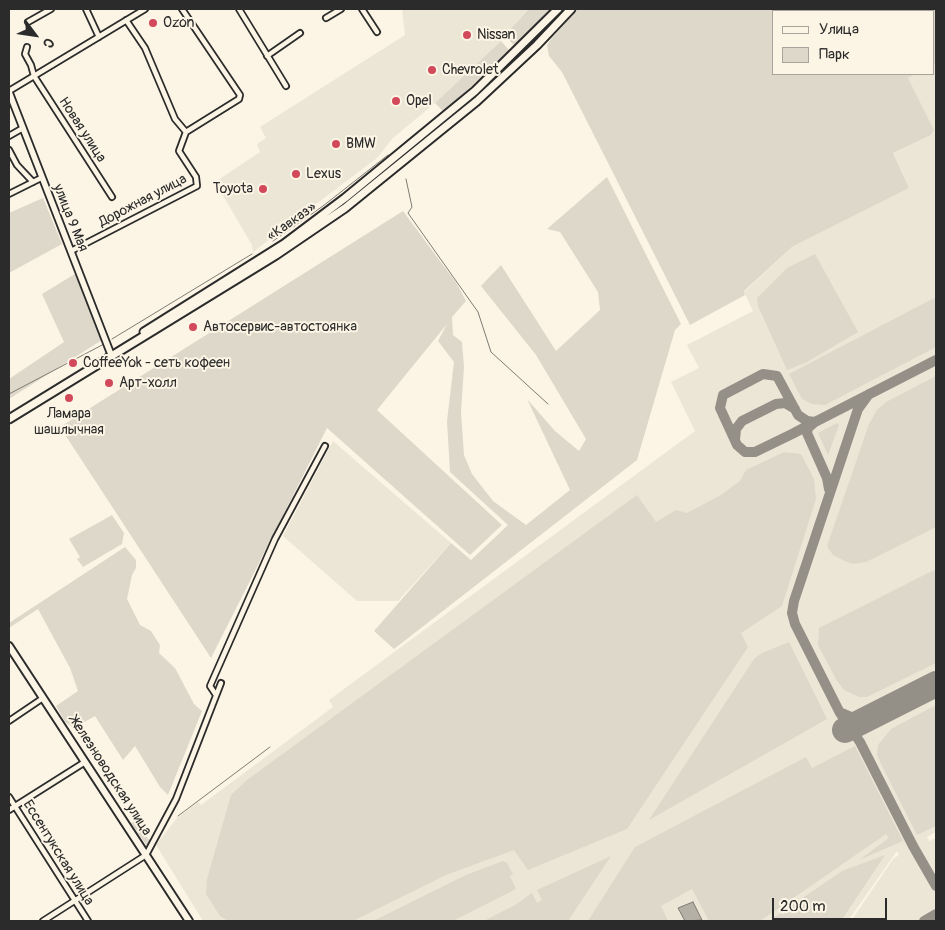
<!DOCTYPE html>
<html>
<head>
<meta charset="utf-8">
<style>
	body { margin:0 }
	#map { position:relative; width:945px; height:930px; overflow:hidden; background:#fcf5e5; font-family:Pangolin,sans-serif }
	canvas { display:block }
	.frame { position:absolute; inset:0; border:10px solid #2b2b2b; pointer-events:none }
	.legend { position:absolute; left:772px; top:10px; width:162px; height:65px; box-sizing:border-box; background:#fcf5e5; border:1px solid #a8a49b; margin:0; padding:6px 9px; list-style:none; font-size:15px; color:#2b2b2b }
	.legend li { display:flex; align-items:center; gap:10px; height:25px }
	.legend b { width:25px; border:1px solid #a8a49b }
	.north { position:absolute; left:10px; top:10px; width:50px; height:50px; -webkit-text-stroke:4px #fcf5e5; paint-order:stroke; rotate:121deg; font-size:14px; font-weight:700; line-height:20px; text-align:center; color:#2b2b2b }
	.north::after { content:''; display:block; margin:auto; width:18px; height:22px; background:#2b2b2b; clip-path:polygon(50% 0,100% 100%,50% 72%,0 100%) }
	.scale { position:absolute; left:772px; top:898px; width:115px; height:22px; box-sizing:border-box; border:2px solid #2b2b2b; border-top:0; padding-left:6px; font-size:15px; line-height:18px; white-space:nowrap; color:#2b2b2b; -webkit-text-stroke:4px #fcf5e5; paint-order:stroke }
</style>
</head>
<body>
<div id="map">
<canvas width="945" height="930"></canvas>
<div class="frame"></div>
<ul class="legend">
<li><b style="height:6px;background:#fcf5e5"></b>Улица</li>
<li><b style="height:14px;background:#ded8ca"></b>Парк</li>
</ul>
<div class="north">С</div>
<div class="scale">200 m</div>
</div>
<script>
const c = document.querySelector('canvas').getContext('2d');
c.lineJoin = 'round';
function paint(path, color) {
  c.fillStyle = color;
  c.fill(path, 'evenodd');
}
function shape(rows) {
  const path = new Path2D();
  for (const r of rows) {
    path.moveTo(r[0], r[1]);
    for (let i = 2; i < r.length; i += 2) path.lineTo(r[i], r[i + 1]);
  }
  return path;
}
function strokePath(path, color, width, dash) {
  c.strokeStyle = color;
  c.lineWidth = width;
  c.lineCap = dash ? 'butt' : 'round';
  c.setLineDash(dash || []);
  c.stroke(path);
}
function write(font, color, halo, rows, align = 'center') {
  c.font = font + ' Pangolin,sans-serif';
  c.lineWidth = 4;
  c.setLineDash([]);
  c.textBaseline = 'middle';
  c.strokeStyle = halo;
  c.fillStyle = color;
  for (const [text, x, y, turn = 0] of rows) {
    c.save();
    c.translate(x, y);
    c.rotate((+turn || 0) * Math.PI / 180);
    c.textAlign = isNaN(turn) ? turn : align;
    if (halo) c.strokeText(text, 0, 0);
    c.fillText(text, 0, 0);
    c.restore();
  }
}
paint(shape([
	[402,9,529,9,501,41,435,103,393,138,377,158,253,252,252,245,215,182,260,152,257,144,266,138,260,127,405,35],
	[936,63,936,832,927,837,929,841,936,838,936,921,851,921,893,859,899,855,897,851,848,921,203,921,156,845,176,819,198,802,201,805,333,707,329,700,695,431,671,382,699,368,687,345,753,311,744,292,792,247,909,188,893,153,931,135,934,130,908,78,916,74,934,74,934,64],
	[333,441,451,543,398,601,357,601,283,536]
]), '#ece6d7');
paint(shape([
	[529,9,552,9,526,38,514,45,507,38,507,33],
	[578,9,936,9,936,63,934,64,934,11,774,11,774,74,916,74,908,78,934,130,931,135,893,153,909,188,792,247,744,291,745,295,690,325,562,72,549,56,547,45,551,39],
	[501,41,509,50,444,112,435,103],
	[607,177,681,324,675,330,637,460,394,649,374,631,451,543,471,560,508,525,450,472,447,421,454,362,438,341,447,324,377,410,502,525,470,555,327,428,211,658,60,427,403,211,457,284,466,301,452,317,453,335,462,342,464,367,461,412,464,455,472,474,493,501,526,525,570,490,527,399,555,431,579,451,586,439,536,355,481,286,501,265,556,351,600,310,598,292,560,232,547,229],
	[43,198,62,244,9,273,9,213],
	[815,254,858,332,807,362,787,370,758,306,757,298,787,268],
	[75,274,102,340,9,399,9,379,64,342,42,294],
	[936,297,936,347,825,405,812,404,802,399,789,374],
	[936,376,936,527,866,562,853,564,845,561,833,555,827,546,869,424,877,410,886,402],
	[837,423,839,425,828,455,818,433],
	[784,452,801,454,814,479,816,499,782,606,741,633,748,647,627,829,528,870,514,850,446,875,353,921,228,921,220,916,206,894,207,879,231,795,247,780,637,495,656,522,676,510,687,513,721,495,740,481,746,470],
	[112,515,124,533,122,544,83,567,77,559,80,557,69,539],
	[125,547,136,560,136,568,132,575,127,599,140,625,151,631,160,645,159,653,175,668,194,704,202,711,168,795,160,787,135,746,123,760,95,716,74,728,65,722,56,706,78,691,70,668,38,609,9,628,9,623],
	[936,569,936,663,867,697,859,697,844,690,837,681,818,645,819,628],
	[789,642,827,719,649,820,754,659,762,653],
	[936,705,936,826,917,835,881,764,877,755,878,745,891,729],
	[855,746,903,841,859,860,889,838,886,834,760,921,709,921,692,889,661,906,668,921,588,921,635,847,806,757,812,768],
	[120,808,131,823,137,820,148,839,152,840,147,846],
	[885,855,841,921,769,921,842,871],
	[611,856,568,921,484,921,515,905,532,893,537,903,542,900,537,890],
	[503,861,507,863,513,874,510,876,516,889,453,921,373,921,466,875]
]), '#ded8ca');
const water = shape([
	[693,902,702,920,685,921,678,908,693,902]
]);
paint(water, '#b4b0a5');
strokePath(water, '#7d7b74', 1);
strokePath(shape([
	[406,179,412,207,408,213,478,312,491,352,548,404],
	[273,241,323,206,388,155],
	[112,339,252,254],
	[9,394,104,344],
	[178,816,270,747]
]), '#7d7b74', 1);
strokePath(shape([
	[869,394,858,409,794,601,792,613,795,624,840,713,860,742,913,846,936,886],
	[735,440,736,429,742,421,776,404,785,403,795,409],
	[829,489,827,478,807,433,808,428,815,422,807,421,798,415,777,376,763,374,723,395,720,408,737,445,745,452,755,452,792,434,815,422,936,360],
	[842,713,856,719,869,718],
	[924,921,936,914]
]), '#949088', 10);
strokePath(shape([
	[845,730,936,684]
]), '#949088', 26);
const minor = shape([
	[86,9,99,37],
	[239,9,286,86],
	[362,9,377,32],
	[326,18,341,9],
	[126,20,145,48,175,119,186,132],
	[28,22,51,9],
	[27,47,25,54,31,65,34,76,112,197],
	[267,56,300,33],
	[9,91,145,9],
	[9,136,23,128],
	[9,150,17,165,33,182],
	[9,194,41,178],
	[71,251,197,186,196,177,179,151,186,132,239,99,240,95,182,9],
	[216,695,210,686,275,539,325,446],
	[9,721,43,698],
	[9,797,88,921],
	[9,810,85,762],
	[43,921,146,855,176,799,221,683]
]);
const tertiary = shape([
	[9,92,110,352]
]);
const secondary = shape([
	[9,646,189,921]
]);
const trunk = shape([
	[144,332,284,244,345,198,475,91,558,9],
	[9,419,276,255,345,208,477,101,537,45,571,9]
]);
strokePath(minor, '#2b2b2b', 8);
strokePath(tertiary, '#2b2b2b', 9);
strokePath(secondary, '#2b2b2b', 10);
strokePath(trunk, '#2b2b2b', 11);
strokePath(minor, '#fcf5e5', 4.5);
strokePath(tertiary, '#fcf5e5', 5.5);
strokePath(secondary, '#fcf5e5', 6);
strokePath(trunk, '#fcf5e5', 7);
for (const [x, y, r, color] of [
	[153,23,5,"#d1495b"],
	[467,35,5,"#d1495b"],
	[432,70,5,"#d1495b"],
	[396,101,5,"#d1495b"],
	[336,144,5,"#d1495b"],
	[296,174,5,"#d1495b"],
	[263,189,5,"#d1495b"],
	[193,327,5,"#d1495b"],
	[73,363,5,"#d1495b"],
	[109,383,5,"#d1495b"],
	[69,398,5,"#d1495b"]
]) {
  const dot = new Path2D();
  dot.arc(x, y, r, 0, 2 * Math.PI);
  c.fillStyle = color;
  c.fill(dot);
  strokePath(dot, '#fcf5e5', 2);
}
write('14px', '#2b2b2b', '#fcf5e5', [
	["Ozon",163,23],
	["Nissan",477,35],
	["Chevrolet",442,70],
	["Opel",406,101],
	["BMW",346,144],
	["Lexus",306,174],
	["Toyota",253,189,"right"],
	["Автосервис-автостоянка",203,327],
	["CoffeeYok - сеть кофеен",83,363],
	["Арт-холл",119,383],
	["Ламара",69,414,"center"],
	["шашлычная",69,430,"center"]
], 'left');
write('14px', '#2b2b2b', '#fcf5e5', [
	["Новая улица",82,130,57],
	["Дорожная улица",143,201,-28],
	["улица 9 Мая",70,218,68],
	["«Кавказ»",292,222,-35],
	["Железноводская улица",110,776,57],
	["Ессентукская улица",58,853,58]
]);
</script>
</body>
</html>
